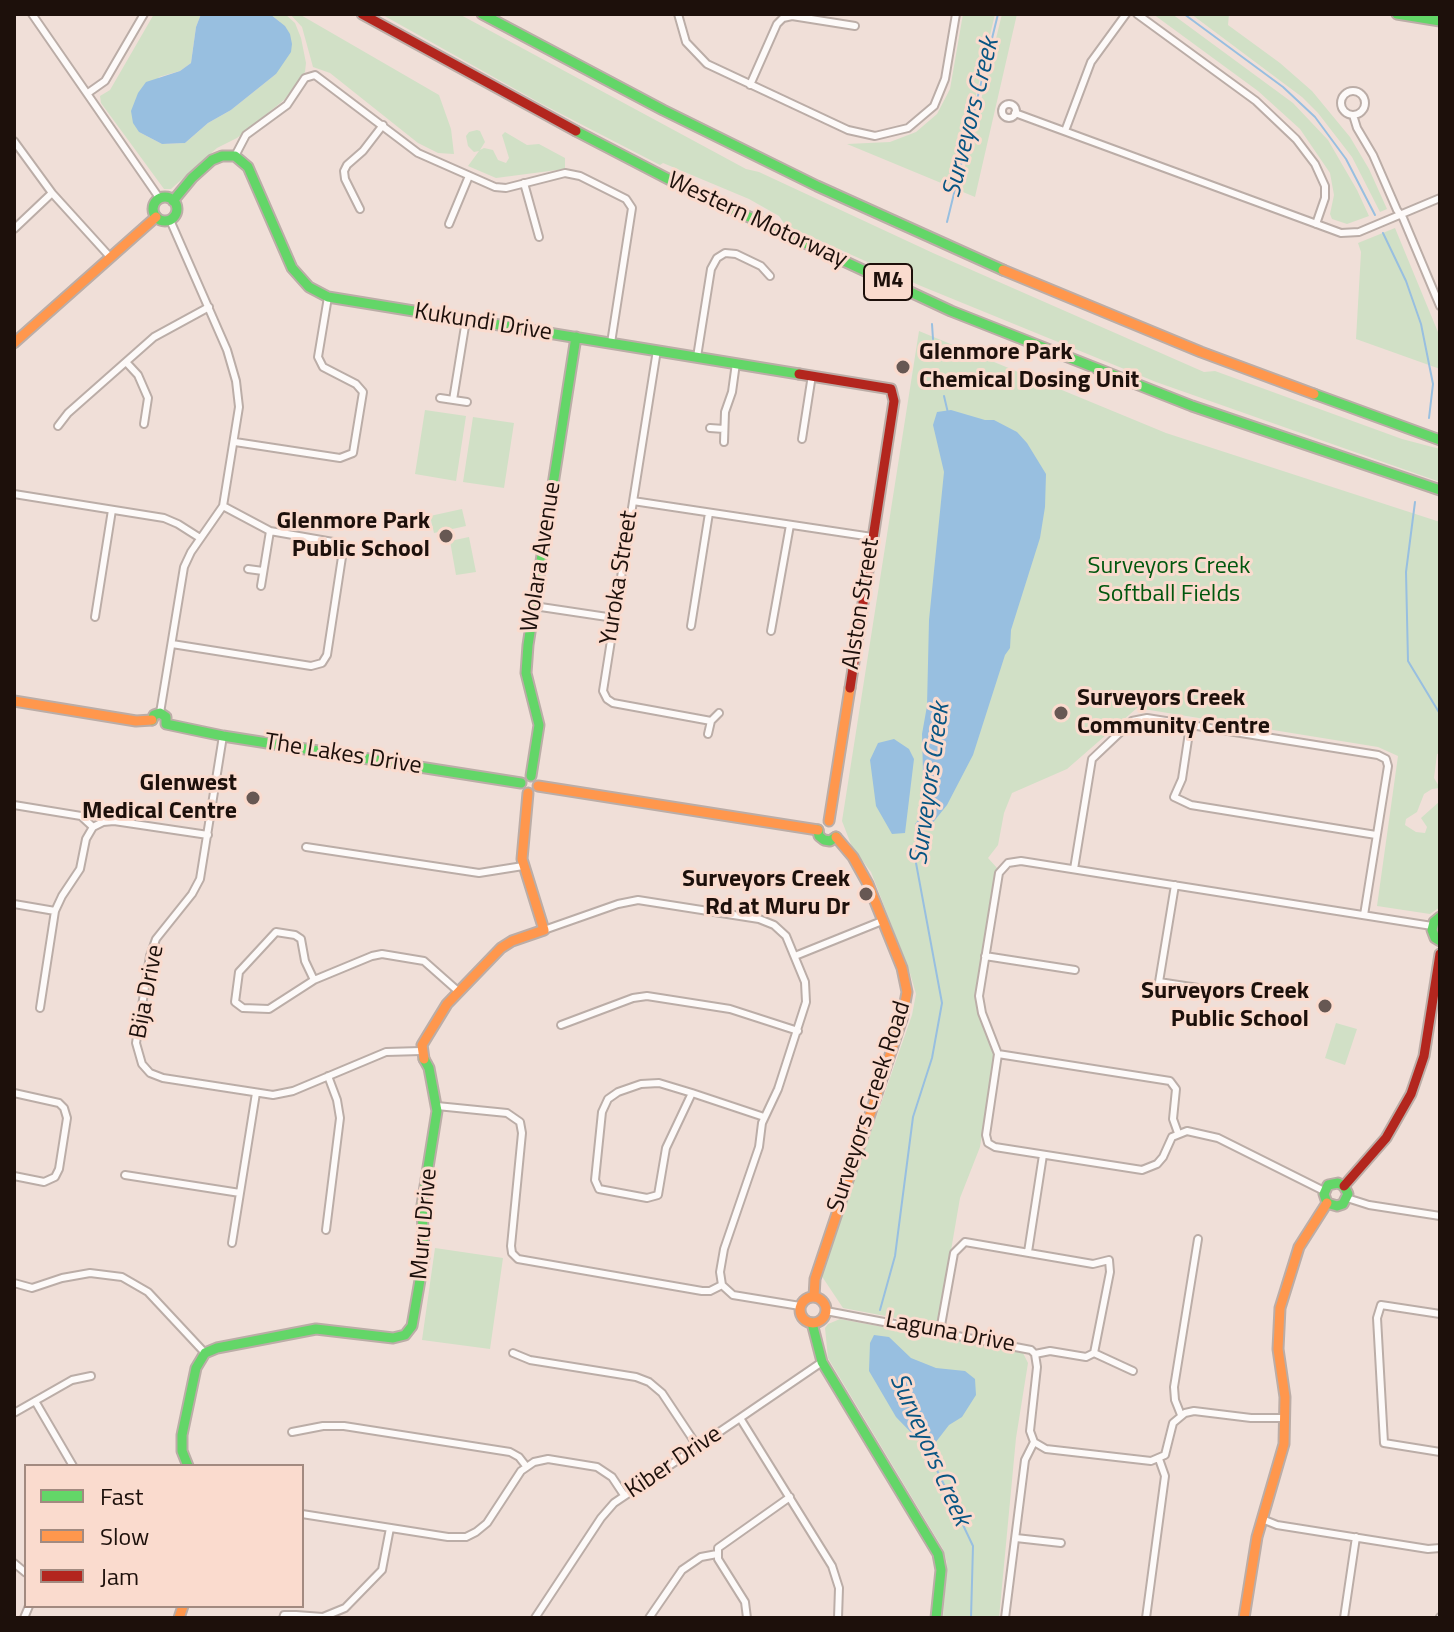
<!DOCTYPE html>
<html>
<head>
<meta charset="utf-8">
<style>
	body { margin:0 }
	#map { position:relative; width:1454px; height:1632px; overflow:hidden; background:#f0dfd8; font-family:"Titillium Web",sans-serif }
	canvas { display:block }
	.frame { position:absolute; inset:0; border:16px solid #1d100b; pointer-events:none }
	.legend { position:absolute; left:24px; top:1464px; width:280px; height:144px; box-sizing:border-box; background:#fadbce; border:2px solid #a28a80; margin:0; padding:10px 14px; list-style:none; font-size:24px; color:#1d100b }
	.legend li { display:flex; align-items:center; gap:16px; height:40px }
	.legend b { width:40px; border:2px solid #a28a80 }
</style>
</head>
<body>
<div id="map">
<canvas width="1454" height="1632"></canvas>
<div class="frame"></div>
<ul class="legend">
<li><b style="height:10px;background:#63d668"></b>Fast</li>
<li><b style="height:10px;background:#ff974d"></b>Slow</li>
<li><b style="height:10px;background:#b3261e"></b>Jam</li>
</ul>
</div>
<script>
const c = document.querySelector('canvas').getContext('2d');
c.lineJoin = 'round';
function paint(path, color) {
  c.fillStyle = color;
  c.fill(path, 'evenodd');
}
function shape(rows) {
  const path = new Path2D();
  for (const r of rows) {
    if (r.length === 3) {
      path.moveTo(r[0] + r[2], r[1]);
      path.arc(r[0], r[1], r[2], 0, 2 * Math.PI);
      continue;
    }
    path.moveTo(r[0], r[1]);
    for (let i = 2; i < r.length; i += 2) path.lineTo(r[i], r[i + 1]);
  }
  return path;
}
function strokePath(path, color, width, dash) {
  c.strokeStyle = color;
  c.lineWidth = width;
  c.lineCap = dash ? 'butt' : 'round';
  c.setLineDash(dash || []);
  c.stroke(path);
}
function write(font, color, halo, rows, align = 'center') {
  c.font = font + ' "Titillium Web",sans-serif';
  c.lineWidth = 6;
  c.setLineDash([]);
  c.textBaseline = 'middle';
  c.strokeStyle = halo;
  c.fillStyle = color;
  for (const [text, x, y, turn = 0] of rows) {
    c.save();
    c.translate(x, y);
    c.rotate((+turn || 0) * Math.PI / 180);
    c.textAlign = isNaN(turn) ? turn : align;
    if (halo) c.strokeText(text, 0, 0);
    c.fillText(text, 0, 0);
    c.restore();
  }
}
paint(shape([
	[154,14,201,14,196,27,191,63,180,71,159,77,139,132,162,144,185,143,208,123,231,110,276,74,280,22,270,14,285,14,295,23,301,38,306,63,305,72,284,100,237,138,217,148,171,189,164,189,101,103,100,96,110,90],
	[290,14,299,14,439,95,451,129,454,154,438,153,418,143,330,73,313,67,302,27],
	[381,14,459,14,746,169,759,172,933,253,1204,372,1215,371,1402,439,1440,449,1440,482,1156,382,921,286,785,225,779,216,749,199,663,163,660,165,540,103],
	[963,14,995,14,956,180,961,182,1002,14,1017,14,975,197,847,144,890,142,916,132,937,114,950,89],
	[1153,14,1172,14,1293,103,1328,140,1357,190,1369,216,1347,224,1332,219,1330,214,1334,195,1330,173,1300,129,1258,91],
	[1191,14,1229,14,1228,25,1280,63,1312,91,1350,137,1369,169,1387,209,1380,212,1352,157,1318,113,1302,97],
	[477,130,480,131,485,142,480,150,484,148,493,150,498,160,506,163,509,158,502,135,505,132,527,145,539,144,565,158,565,169,496,178,468,166,479,151,474,152,468,146,466,136,469,132],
	[1395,228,1440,337,1440,369,1356,339,1361,252,1358,243],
	[919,331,1166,433,1440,522,1440,753,1437,754,1434,778,1440,788,1432,789,1424,794,1417,812,1406,819,1405,825,1416,832,1425,833,1427,827,1421,818,1440,801,1440,907,1430,914,1377,906,1398,756,1378,747,1137,708,1067,769,1012,793,1004,813,998,845,988,858,997,868,975,997,995,1054,980,1147,960,1198,938,1326,843,1308,821,1275,912,1015,916,994,910,973,871,872,852,847,842,821],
	[425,410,466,416,456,481,415,474],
	[473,417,514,423,504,488,463,482],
	[462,509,466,526,434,533,430,516],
	[469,537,476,572,456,575,450,541],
	[1336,1023,1357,1029,1345,1065,1325,1058],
	[435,1248,503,1258,490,1349,422,1340],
	[840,1319,1023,1353,1028,1363,1016,1438,999,1618,943,1618,947,1563,943,1549,828,1358,825,1328,828,1324]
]), '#d1e0c6');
paint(shape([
	[201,14,270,14,285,26,290,34,292,44,291,52,276,74,231,110,208,123,185,143,162,144,139,132,133,123,131,111,138,93,146,82,180,71,191,63,196,27],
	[951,410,985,420,994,420,1017,432,1027,443,1046,474,1045,507,1040,538,1011,630,1010,648,1005,655,973,755,947,805,927,830,915,824,928,807,923,773,922,734,927,706,929,620,944,472,933,425,937,412],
	[894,739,909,749,914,759,905,833,892,834,876,806,870,760,878,743],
	[874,1335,889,1337,911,1358,936,1368,965,1371,975,1379,976,1395,962,1417,949,1425,932,1447,923,1445,896,1417,869,1371,870,1343]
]), '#98bfe0');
strokePath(shape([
	[1184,14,1283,87,1315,117,1346,159,1375,215],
	[947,222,998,14],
	[1383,233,1406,281,1421,324,1433,384,1429,418],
	[932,324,933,339],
	[944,396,948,413],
	[1415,502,1406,572,1408,661,1440,714],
	[880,1310,895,1256,913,1117,932,1058,942,1003,916,863,916,847,923,826],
	[930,1445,935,1466,973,1546,971,1618]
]), '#98bfe0', 2);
const street = shape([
	[32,14,160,199],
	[678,14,686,42,707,64,848,130,875,136,908,128,934,106,945,79,956,14],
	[1137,14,1256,101,1296,139,1315,164,1325,186,1325,198,1316,224],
	[750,85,777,24,783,18,792,16,855,26],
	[1353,103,12],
	[88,93,105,81,144,14],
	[1009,111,7],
	[1015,113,1341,233,1359,232,1440,198],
	[1353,115,1357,128,1373,155,1397,210,1403,218,1440,306],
	[1065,131,1091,62,1126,14],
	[14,141,52,193,111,258],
	[235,156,246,135,287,105,305,78,315,75,418,153,495,187,506,188,565,173,580,176,626,199,632,208,611,343],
	[524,183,539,237],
	[360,209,345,179,344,171,347,165,363,151,383,125],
	[449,224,469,176],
	[14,229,52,193],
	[657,350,603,691,607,699,613,703,711,721],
	[697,357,711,269,717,258,725,253,736,254,761,266,770,276],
	[126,362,138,375,148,398,144,424],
	[440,398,467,402],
	[453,400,466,320],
	[58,426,68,413,154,337,209,307],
	[710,428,724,429],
	[802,439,812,375],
	[235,442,340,458,353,453,363,392,356,384,323,367,318,357,328,297],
	[724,442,725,412,732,392,736,363],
	[14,494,164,518,178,524,200,538],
	[633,501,872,537],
	[248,569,263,571],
	[261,586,270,531],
	[534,606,614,618],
	[95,617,112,510],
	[691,626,709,513],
	[771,631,790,525],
	[172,644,311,666,322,663,327,655,342,557,341,548,333,542,270,531,223,506],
	[160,713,184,567,191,552,223,506,239,407,236,381,227,350,170,220],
	[1190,726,1182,779,1174,797,1191,805,1376,835],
	[708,734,711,721,719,713],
	[223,736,200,879,192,894,156,939,150,956,136,1043,142,1064,150,1073,163,1078,273,1095,293,1091,386,1052,421,1051],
	[14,805,81,816,93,827],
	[306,847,479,873,523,866],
	[1074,869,1092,759,1132,721,1147,718,1378,755,1386,759,1388,766,1364,915],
	[1175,885,1159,982,1211,990],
	[14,904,55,911],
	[544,930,618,904,638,900,759,919,774,925,786,936,805,982,806,1002,778,1089,762,1123,759,1147,724,1249,720,1272,722,1285,733,1295,800,1306],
	[795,956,882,921],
	[985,956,1075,970],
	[314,980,305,961,301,939,295,935,276,932,239,972,235,1002,243,1008,269,1009,314,980,372,956,382,954,424,961,459,992],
	[40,1008,55,911,62,896,80,869,86,839,93,827,103,822,114,821,208,835],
	[561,1025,633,998,647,996,730,1009,798,1031],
	[998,1054,1170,1081,1176,1089,1173,1119,1178,1133],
	[14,1093,59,1103,64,1108,67,1118,59,1169,55,1177,44,1182,14,1176],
	[692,1093,666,1148,658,1195,647,1198,599,1189,595,1180,602,1112,608,1099,618,1092,641,1084,659,1083,692,1093,764,1117],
	[437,1106,507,1113,520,1122,522,1133,511,1246,512,1253,518,1259,702,1291,710,1291,722,1285],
	[125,1175,240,1193],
	[1324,1191,1218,1138,1187,1131,1172,1137,1163,1157,1157,1164,1142,1170,995,1147,988,1143,986,1135,998,1054,982,1013,979,996,999,873,1008,863,1021,861,1432,926],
	[1347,1198,1369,1205,1440,1216],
	[326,1230,340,1118,337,1100,328,1076],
	[232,1243,256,1093],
	[1028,1252,1043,1155],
	[14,1283,32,1288,62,1278,90,1273,122,1277,148,1292,205,1353],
	[826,1311,1031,1350,1035,1354,1037,1367,1030,1431,1034,1442,1046,1449,1151,1461,1165,1455,1173,1423,1185,1413,1194,1411,1251,1418,1283,1418],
	[1440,1314,1381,1305,1377,1318,1384,1443,1440,1452],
	[940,1331,954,1253,965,1242,1093,1264,1109,1260,1110,1272,1094,1353,1086,1357,1050,1351,1035,1354],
	[513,1353,530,1360,636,1377,649,1382,662,1393,698,1447],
	[1094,1353,1133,1371],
	[35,1401,73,1466],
	[14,1413,72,1380,91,1376],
	[1181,1415,1175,1400,1174,1387,1198,1239],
	[740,1418,822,1362],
	[292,1432,323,1426,344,1426,510,1452,519,1457,526,1466],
	[302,1514,448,1537,466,1537,476,1532,487,1523,521,1471,534,1462,548,1459,597,1467,612,1477,624,1495],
	[1262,1519,1277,1525,1428,1549,1440,1548],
	[1016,1538,1061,1543],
	[14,1563,26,1573],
	[24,1618,29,1606],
	[283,1618,284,1615,296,1615,323,1617,345,1608,382,1570,390,1528],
	[535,1618,601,1518,614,1503,740,1418,832,1566,839,1588,838,1618],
	[649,1618,682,1570,701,1557,717,1554],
	[747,1618,745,1602,718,1559,718,1548,790,1497],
	[1005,1618,1025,1460,1034,1442],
	[1146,1618,1165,1476,1159,1459],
	[1344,1618,1356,1537],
	[1440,1618,1440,1617]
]);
const fast = shape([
	[482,14,663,110,817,186,1003,270],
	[1397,14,1440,21],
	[576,131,674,182,951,311,1192,406,1440,490],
	[165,209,12],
	[173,201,192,178,212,160,222,156,235,156,248,167,292,268,309,287,328,297,799,374],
	[1314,394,1440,440],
	[152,720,154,715,160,713,166,717,166,724],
	[166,724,223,736,521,783],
	[531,776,539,725,526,673,528,645,576,337],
	[818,830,819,836,824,840,830,841,836,837],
	[1440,917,1434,922,1432,930,1435,938,1440,941],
	[1327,1203,1324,1194,1328,1185,1338,1183,1344,1186],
	[1327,1203,1337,1206,1343,1204,1348,1194,1344,1186],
	[812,1323,822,1362,938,1554,941,1570,936,1618],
	[188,1466,182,1451,182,1435,196,1368,205,1353,217,1348,316,1329,393,1338,405,1335,412,1326,424,1257,422,1205,437,1111,429,1068,424,1059]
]);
const slow = shape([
	[1003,270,1201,352,1314,394],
	[14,343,156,217],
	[14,701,136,721,152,720],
	[538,786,818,830],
	[829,821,850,688],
	[424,1059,422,1045,447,1004,501,948,512,941,544,930,522,859,528,793],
	[813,1310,13],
	[814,1297,815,1279,902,1019,907,992,902,968,868,884,853,857,836,837],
	[179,1618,183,1606],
	[1244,1618,1257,1537,1284,1444,1285,1397,1278,1349,1280,1308,1299,1247,1327,1203]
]);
const jam = shape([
	[362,14,576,131],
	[799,374,891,389,894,401,850,688],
	[1344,1186,1386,1138,1411,1094,1424,1056,1440,954]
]);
strokePath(street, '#bbada7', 10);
strokePath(fast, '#bbada7', 13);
strokePath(slow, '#bbada7', 13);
strokePath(jam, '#bbada7', 13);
strokePath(street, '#fdfaf9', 6);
strokePath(fast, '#63d668', 9);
strokePath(slow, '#ff974d', 9);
strokePath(jam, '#b3261e', 9);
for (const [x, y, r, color] of [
	[903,367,8,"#675853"],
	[446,536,8,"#675853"],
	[1061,713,8,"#675853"],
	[253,798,8,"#675853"],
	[866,894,8,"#675853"],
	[1325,1006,8,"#675853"]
]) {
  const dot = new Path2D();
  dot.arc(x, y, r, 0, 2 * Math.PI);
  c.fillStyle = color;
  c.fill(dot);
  strokePath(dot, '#fadbce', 3);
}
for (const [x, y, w] of [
	[888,282,48]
]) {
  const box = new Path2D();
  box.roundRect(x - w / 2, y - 18, w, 36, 6);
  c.fillStyle = '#fadbce';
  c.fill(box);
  strokePath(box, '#1d100b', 2);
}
write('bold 22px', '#1d100b', null, [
	["M4",888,282]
]);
write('24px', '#1d100b', '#fadbce', [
	["Western Motorway",757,221,25],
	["Kukundi Drive",483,323,9],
	["Wolara Avenue",542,557,-81],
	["Yuroka Street",620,578,-81],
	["Alston Street",862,604,-81],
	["The Lakes Drive",343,755,9],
	["Bija Drive",148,992,-79],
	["Surveyors Creek Road",870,1107,-72],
	["Muru Drive",425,1224,-85],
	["Laguna Drive",950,1333,11],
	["Kiber Drive",674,1463,-34]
]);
write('bold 24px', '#1d100b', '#fadbce', [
	["Glenmore Park",919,353,"left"],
	["Chemical Dosing Unit",919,381,"left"],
	["Glenmore Park",430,522],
	["Public School",430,550],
	["Surveyors Creek",1077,699,"left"],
	["Community Centre",1077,727,"left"],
	["Glenwest",237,784],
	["Medical Centre",237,812],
	["Surveyors Creek",850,880],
	["Rd at Muru Dr",850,908],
	["Surveyors Creek",1309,992],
	["Public School",1309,1020]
], 'right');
write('24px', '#01570e', '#fadbce', [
	["Surveyors Creek",1169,567],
	["Softball Fields",1169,595]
]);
write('italic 26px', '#085583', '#fadbce', [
	["Surveyors Creek",972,118,-76],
	["Surveyors Creek",931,784,-82],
	["Surveyors Creek",929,1450,66]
]);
</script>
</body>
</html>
